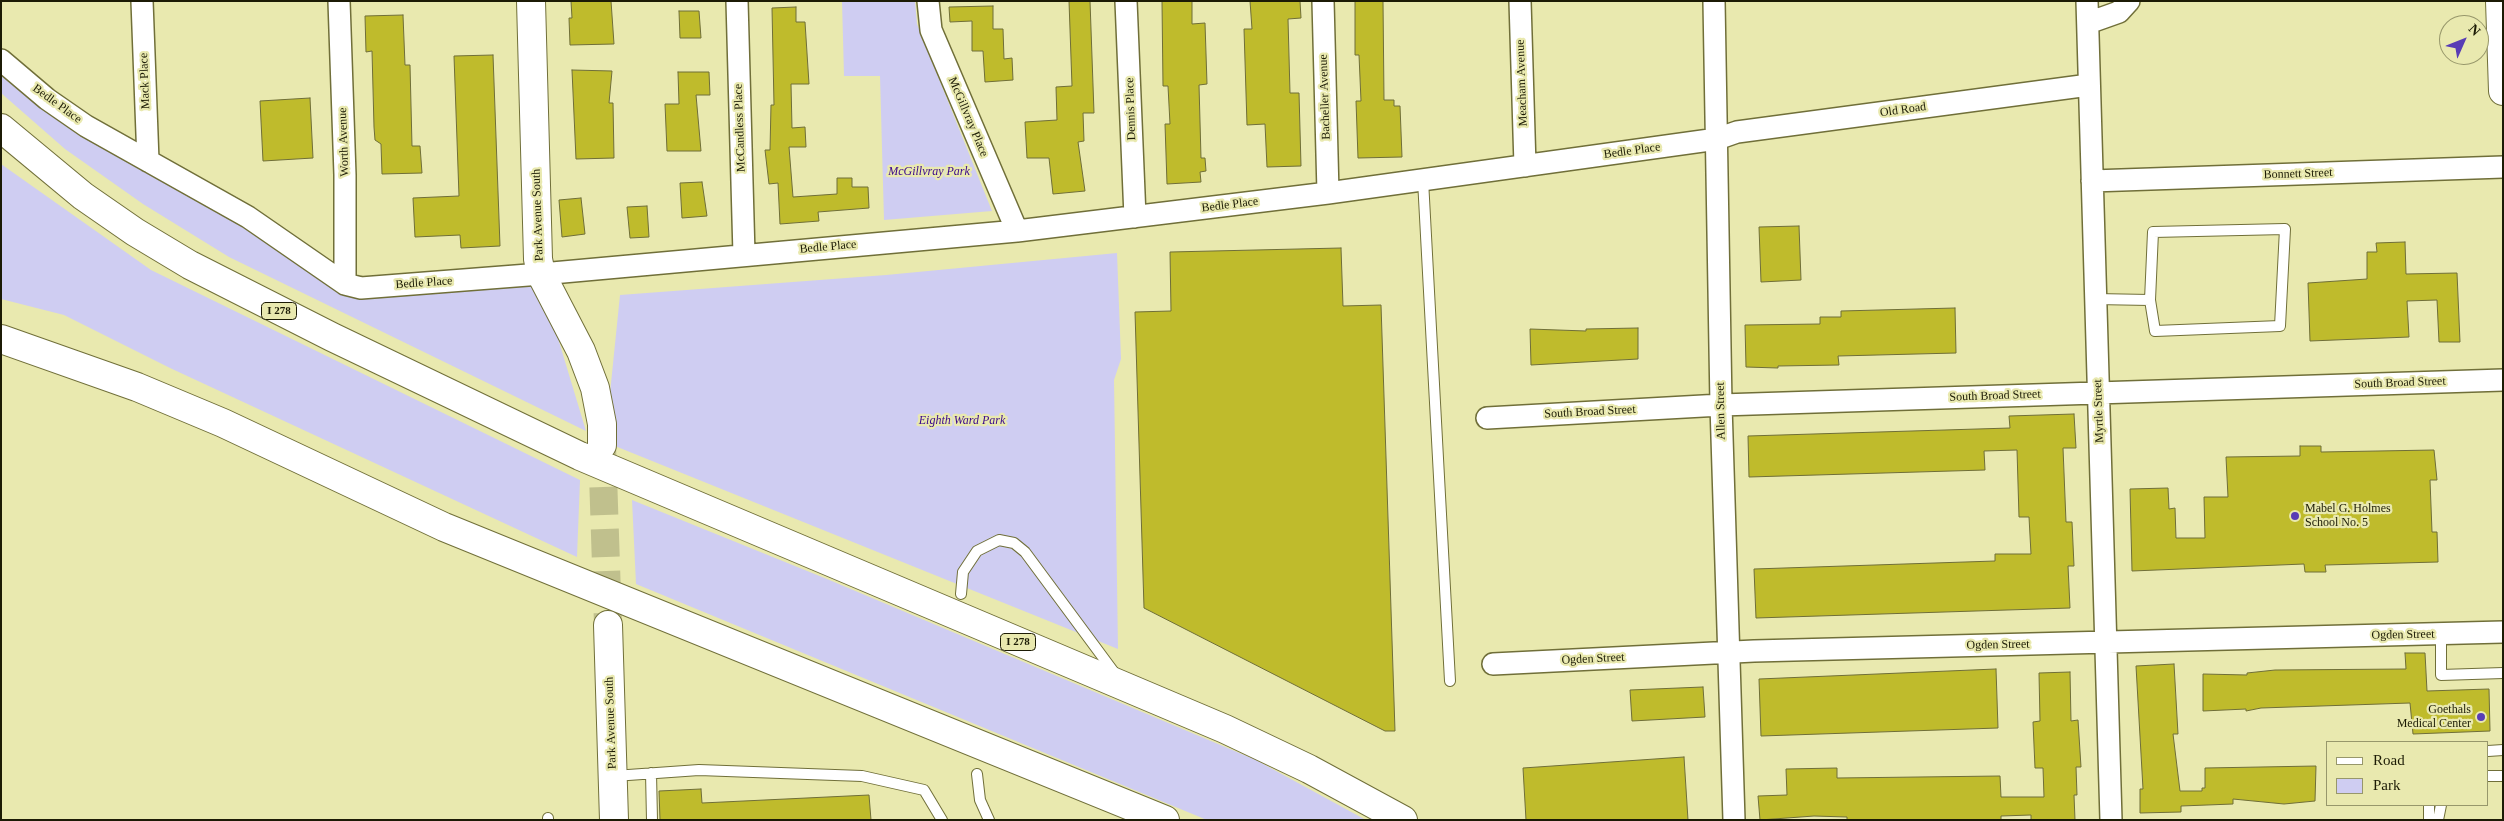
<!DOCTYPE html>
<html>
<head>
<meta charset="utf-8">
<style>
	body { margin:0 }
	#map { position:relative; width:2504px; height:821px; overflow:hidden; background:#e9e9af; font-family:Georgia,serif }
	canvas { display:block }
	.frame { position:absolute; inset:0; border:2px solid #1c1b05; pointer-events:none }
	.legend { position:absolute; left:2326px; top:741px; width:162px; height:65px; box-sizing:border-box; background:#e9e9af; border:1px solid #97976b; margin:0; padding:6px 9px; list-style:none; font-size:15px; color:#1c1b05 }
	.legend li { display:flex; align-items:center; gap:10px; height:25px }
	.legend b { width:25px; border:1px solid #97976b }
	.north { position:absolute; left:2439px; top:15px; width:50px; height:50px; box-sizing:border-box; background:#e9e9af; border:1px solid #97976b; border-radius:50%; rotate:46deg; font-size:14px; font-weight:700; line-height:20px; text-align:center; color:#1c1b05 }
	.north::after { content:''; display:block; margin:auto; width:18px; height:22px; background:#583db5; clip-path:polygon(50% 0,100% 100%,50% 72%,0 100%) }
</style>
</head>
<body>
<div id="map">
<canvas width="2504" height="821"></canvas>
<div class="frame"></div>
<ul class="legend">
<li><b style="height:6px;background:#fff"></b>Road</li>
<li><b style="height:14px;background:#cfcdf2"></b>Park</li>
</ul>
<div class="north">N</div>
</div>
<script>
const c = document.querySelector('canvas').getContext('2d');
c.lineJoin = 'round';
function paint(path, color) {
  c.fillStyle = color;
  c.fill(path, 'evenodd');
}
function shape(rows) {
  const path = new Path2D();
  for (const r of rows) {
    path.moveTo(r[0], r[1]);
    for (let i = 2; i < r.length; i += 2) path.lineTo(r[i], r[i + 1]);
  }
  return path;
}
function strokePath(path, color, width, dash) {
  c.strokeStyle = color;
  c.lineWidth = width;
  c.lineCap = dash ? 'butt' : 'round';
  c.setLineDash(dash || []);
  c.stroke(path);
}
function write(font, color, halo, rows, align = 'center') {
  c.font = font + ' Georgia,serif';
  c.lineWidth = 4.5;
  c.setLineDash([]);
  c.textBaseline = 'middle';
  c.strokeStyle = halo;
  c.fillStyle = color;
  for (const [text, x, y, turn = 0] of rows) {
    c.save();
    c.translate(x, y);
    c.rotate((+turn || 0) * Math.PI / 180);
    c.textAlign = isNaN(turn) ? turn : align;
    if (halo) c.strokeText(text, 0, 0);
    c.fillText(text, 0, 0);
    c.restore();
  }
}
paint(shape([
	[842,1,915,1,917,24,992,211,884,220,880,76,844,76],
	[1,62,352,291,541,282,586,431,229,257,143,204,65,149,1,93],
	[1,164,151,270,580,480,577,557,170,368,64,315,1,299],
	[1117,253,1121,359,1114,380,1118,649,605,442,620,295,886,275],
	[632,500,827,579,1256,760,1366,820,1207,820,636,584]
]), '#cfcdf2');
const building = shape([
	[571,1,611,1,614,44,570,45,569,18,572,18,571,1],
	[1069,1,1090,1,1094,113,1083,113,1084,141,1078,142,1085,191,1053,194,1049,158,1027,158,1025,122,1057,120,1056,87,1072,86,1069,1],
	[1162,1,1192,1,1192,24,1205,23,1207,84,1199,85,1201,158,1205,158,1206,171,1200,172,1201,182,1167,184,1165,124,1170,124,1168,86,1163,86,1162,1],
	[1250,1,1300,1,1301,18,1288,19,1290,93,1299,93,1301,166,1267,167,1265,124,1247,125,1244,29,1252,29,1250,1],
	[1355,1,1383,1,1384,100,1394,100,1394,106,1400,106,1402,157,1358,158,1356,101,1361,101,1359,55,1355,55,1355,1],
	[993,6,993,29,1003,29,1004,59,1012,58,1013,80,985,82,983,51,972,51,972,21,950,22,949,7,993,6],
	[796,7,796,22,805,22,809,84,791,84,792,128,805,127,806,147,789,147,793,197,837,194,837,178,852,178,852,187,868,187,869,208,818,212,819,221,780,224,778,183,769,184,765,150,770,150,771,105,774,105,772,8,796,7],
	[679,11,699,11,701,38,680,38,679,11],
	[403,15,405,65,410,65,412,146,420,146,422,173,382,174,381,144,375,140,374,127,372,51,366,52,365,16,403,15],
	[493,55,500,246,461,248,460,235,415,237,413,198,459,196,454,56,493,55],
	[572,70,612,71,609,103,613,103,614,158,576,159,572,70],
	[678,72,709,72,710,95,696,95,701,151,667,151,665,104,679,104,678,72],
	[310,98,313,158,263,161,260,101,310,98],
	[702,182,707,216,682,218,680,183,702,182],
	[581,198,585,234,562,237,559,200,581,198],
	[647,206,649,237,630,238,627,207,647,206],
	[1799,226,1801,280,1761,282,1759,227,1799,226],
	[2405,242,2406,274,2457,273,2460,342,2439,342,2437,300,2407,301,2409,337,2310,341,2308,283,2367,279,2367,252,2377,252,2376,243,2405,242],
	[1341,248,1343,306,1381,305,1395,731,1385,731,1144,608,1135,312,1171,311,1170,252,1341,248],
	[1955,308,1956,353,1838,356,1839,365,1778,366,1778,368,1746,367,1745,325,1820,324,1820,317,1841,317,1841,311,1955,308],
	[1638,328,1638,359,1531,365,1530,329,1586,331,1586,329,1638,328],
	[2074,414,2076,448,2063,448,2066,522,2072,522,2074,566,2068,566,2070,608,1756,618,1754,569,1995,561,1995,554,2031,554,2029,517,2019,517,2017,450,1984,451,1985,470,1749,477,1748,436,2010,428,2009,416,2074,414],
	[2300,446,2321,446,2321,452,2434,450,2437,480,2430,480,2432,532,2437,532,2438,562,2325,565,2326,572,2305,572,2304,564,2132,571,2130,489,2168,488,2169,509,2175,508,2176,538,2205,538,2204,497,2228,497,2226,457,2300,456,2300,446],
	[2405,653,2425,653,2427,691,2489,689,2490,731,2413,734,2410,703,2261,708,2246,711,2246,709,2203,711,2203,674,2247,675,2247,673,2275,670,2406,669,2405,653],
	[2174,664,2178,734,2173,734,2180,791,2202,791,2202,788,2205,788,2205,768,2316,766,2315,801,2284,804,2233,799,2233,804,2181,806,2181,812,2140,813,2140,789,2143,789,2136,666,2174,664],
	[1996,669,1998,728,1761,736,1759,679,1996,669],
	[2070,672,2071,721,2078,720,2081,767,2076,767,2077,795,2074,795,2075,820,2031,820,2031,815,2001,816,2001,820,1847,820,1847,817,1814,816,1760,820,1758,796,1787,795,1786,769,1837,768,1837,778,2000,776,2001,797,2044,797,2043,768,2035,768,2033,722,2040,721,2039,673,2070,672],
	[1703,687,1705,717,1632,721,1630,690,1703,687],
	[1684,757,1688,820,1526,820,1523,768,1684,757],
	[701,789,702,803,869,795,871,820,660,820,659,791,701,789]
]);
paint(building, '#bfbb2c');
strokePath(building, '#6f6e38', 1);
strokePath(shape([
	[602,445,608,625]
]), '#c0c08d', 28, [28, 14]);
const lane = shape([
	[1423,180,1450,681],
	[2285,229,2280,326,2155,331,2150,300,2153,232,2285,229],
	[2095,299,2150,300],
	[961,594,963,572,977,551,999,540,1014,543,1025,552,1116,675],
	[2441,634,2441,675,2503,673],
	[2488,751,2503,750],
	[651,773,652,820],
	[977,774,980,800,989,820],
	[614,776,699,770,862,776,924,790,942,820],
	[2488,776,2503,776],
	[548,818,548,820],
	[2429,820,2429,805],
	[2438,820,2441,805]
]);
const street = shape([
	[142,1,148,161],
	[339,1,345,175,345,284],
	[737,1,744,255],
	[928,1,931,30,1017,231],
	[1126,1,1135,217],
	[1323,1,1328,193],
	[1520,1,1525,166],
	[1714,1,1721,405,1734,820],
	[2087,1,2111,820],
	[2088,23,2119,12,2129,1],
	[1,60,47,99,86,126,248,217,345,284,361,288,541,274,1017,231,1328,193,1717,139,1737,132,2089,85],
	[2092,181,2503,167],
	[1487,418,1721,405,2503,380],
	[1493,664,1754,651,2503,632]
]);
const secondary = shape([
	[531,1,538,259,541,274,581,351,595,388,602,424,602,445],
	[2500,1,2503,91],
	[608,625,614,820]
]);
const highway = shape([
	[1,128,83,196,135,232,190,265,332,337,580,456,1225,729,1309,769,1403,820],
	[1,339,137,387,223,423,444,527,1165,820]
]);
strokePath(lane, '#706f39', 12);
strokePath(street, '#706f39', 24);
strokePath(secondary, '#706f39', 30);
strokePath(highway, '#706f39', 30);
strokePath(lane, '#fff', 10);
strokePath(street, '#fff', 21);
strokePath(secondary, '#fff', 28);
strokePath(highway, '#fff', 28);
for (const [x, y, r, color] of [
	[2295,516,5,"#583db5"],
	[2481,717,5,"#583db5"]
]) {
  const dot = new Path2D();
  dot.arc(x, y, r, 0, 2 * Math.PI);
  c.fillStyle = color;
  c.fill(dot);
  strokePath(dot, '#e9e9af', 2);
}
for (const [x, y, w] of [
	[279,311,35],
	[1018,642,35]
]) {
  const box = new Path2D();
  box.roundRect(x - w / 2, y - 8.5, w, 17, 4);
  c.fillStyle = '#e9e9af';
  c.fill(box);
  strokePath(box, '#1c1b05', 1);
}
write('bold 11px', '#1c1b05', null, [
	["I 278",279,311],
	["I 278",1018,642]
]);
write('12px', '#1c1b05', '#e9e9af', [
	["Mack Place",145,81,-92],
	["Meacham Avenue",1522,83,-92],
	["Bacheller Avenue",1325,97,-92],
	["Bedle Place",57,104,36],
	["Dennis Place",1131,109,-92],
	["Old Road",1903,110,-8],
	["McGillvray Place",968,117,67],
	["McCandless Place",740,128,-92],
	["Worth Avenue",344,142,-92],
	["Bedle Place",1632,151,-8],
	["Bonnett Street",2298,174,-2],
	["Bedle Place",1230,205,-7],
	["Park Avenue South",538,215,-92],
	["Bedle Place",828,247,-5],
	["Bedle Place",424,283,-4],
	["South Broad Street",2400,383,-2],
	["South Broad Street",1995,396,-2],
	["Allen Street",1721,411,-91],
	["Myrtle Street",2099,411,-92],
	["South Broad Street",1590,412,-3],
	["Ogden Street",2403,635,-1],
	["Ogden Street",1998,645,-1],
	["Ogden Street",1593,659,-3],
	["Park Avenue South",611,723,-92]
]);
write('italic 12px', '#39068b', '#e9e9af', [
	["McGillvray Park",929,172],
	["Eighth Ward Park",962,421]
]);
write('12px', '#1c1b05', '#e9e9af', [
	["Mabel G. Holmes",2305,509],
	["School No. 5",2305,523],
	["Goethals",2471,710,"right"],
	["Medical Center",2471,724,"right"]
], 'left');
</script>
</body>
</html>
